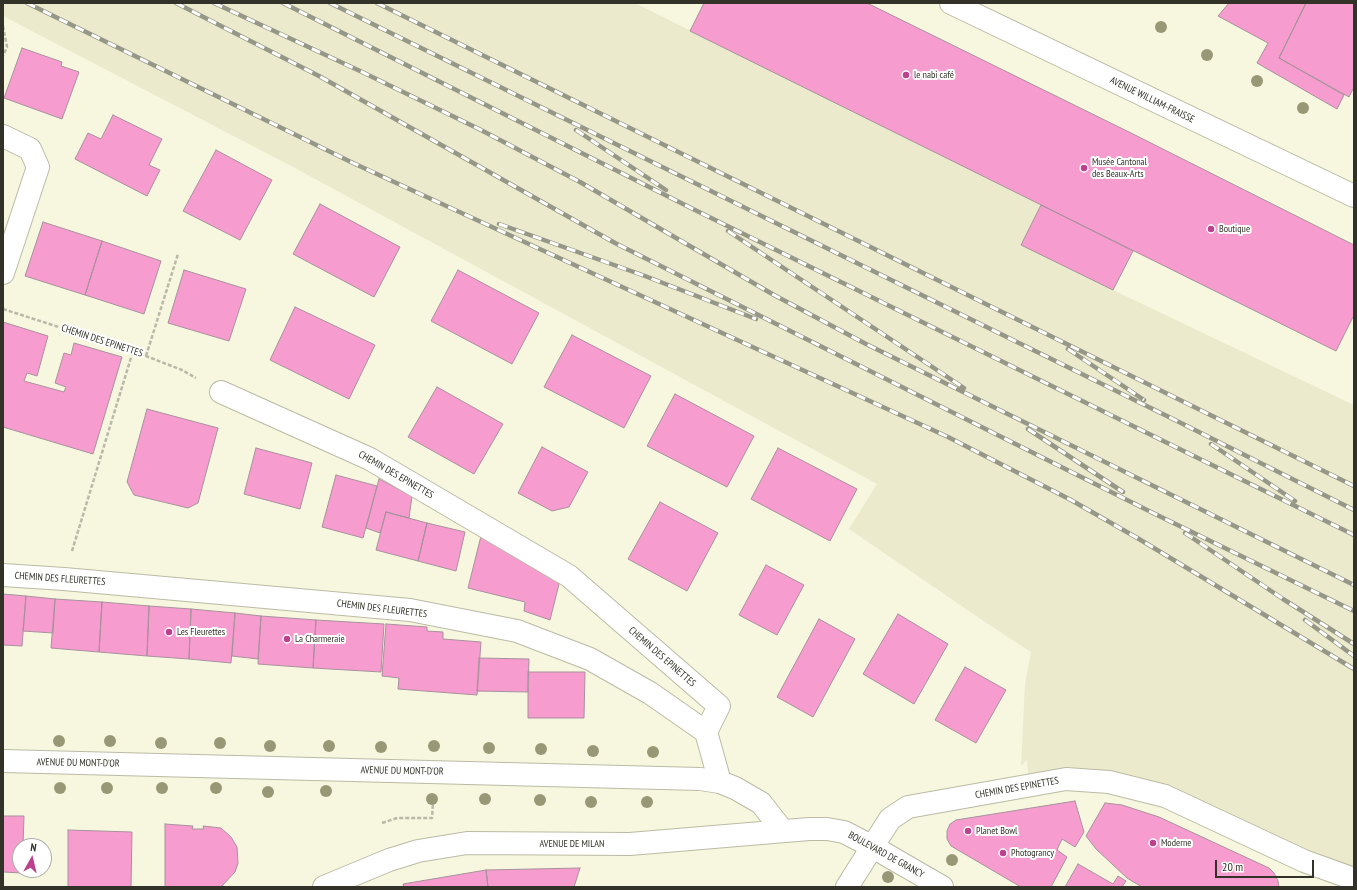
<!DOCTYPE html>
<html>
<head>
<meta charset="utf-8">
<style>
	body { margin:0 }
	#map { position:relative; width:1357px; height:890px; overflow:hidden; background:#f7f7e0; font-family:"PT Sans Narrow",sans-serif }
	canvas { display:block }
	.frame { position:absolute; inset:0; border:4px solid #323229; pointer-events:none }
	.north { position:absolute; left:12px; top:838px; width:40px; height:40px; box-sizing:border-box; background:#fff; border:1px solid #adada9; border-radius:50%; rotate:8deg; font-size:11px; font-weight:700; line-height:16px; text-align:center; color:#323229 }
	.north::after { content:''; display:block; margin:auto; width:14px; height:18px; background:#bd408f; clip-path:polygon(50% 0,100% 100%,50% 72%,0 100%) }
	.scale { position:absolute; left:1215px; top:860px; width:99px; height:18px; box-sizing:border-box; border:2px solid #323229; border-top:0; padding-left:5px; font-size:12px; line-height:14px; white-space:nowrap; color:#323229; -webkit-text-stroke:3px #fff; paint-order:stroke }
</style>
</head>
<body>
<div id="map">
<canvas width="1357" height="890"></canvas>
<div class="frame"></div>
<div class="north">N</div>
<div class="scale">20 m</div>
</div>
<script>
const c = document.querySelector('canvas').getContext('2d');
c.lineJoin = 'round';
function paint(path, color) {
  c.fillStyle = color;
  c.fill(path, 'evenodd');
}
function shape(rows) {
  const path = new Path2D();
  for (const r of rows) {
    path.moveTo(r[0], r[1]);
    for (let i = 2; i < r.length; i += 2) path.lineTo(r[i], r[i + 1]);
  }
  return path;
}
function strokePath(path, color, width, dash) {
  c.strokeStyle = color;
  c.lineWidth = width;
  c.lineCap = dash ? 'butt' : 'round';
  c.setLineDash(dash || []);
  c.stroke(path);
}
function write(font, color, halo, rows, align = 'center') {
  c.font = font + ' "PT Sans Narrow",sans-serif';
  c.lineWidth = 4;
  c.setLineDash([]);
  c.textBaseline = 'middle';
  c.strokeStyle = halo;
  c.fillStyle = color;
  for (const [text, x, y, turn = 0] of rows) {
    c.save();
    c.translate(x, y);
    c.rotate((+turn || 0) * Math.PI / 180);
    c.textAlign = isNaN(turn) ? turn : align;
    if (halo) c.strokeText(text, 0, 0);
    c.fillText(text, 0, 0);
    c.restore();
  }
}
paint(shape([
	[3,3,635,3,1041,205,1021,245,1113,290,1354,405,1354,879,1165,796,1029,786,1027,760,1021,766,1025,684,1031,652,985,622,849,529,877,484,293,167,3,16]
]), '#ebeacc');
const building = shape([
	[704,3,867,3,1129,132,1354,245,1354,315,1336,351,690,31,704,3],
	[1229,3,1306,3,1279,58,1344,95,1337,109,1257,63,1268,43,1218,16,1229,3],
	[1306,3,1354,3,1354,87,1349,97,1279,58,1306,3],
	[22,48,62,62,61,66,79,72,62,119,4,98,22,48],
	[113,115,162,139,149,165,160,170,147,196,75,159,88,133,101,139,113,115],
	[216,150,272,180,240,240,183,211,216,150],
	[320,204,400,247,374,297,293,254,320,204],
	[1041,205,1133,251,1113,290,1021,245,1041,205],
	[43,222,102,241,85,295,25,276,43,222],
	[102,241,161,261,144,314,85,295,102,241],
	[184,270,246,289,229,341,168,323,184,270],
	[458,270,539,313,512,364,431,321,458,270],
	[295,307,375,345,349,399,270,360,295,307],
	[3,322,48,336,37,376,27,373,24,381,64,392,66,387,55,383,64,353,71,355,74,343,122,357,93,454,3,427,3,322],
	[572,335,651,376,624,428,544,387,572,335],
	[437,387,503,424,474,474,408,437,437,387],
	[675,394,754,436,727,487,647,446,675,394],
	[147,409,218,428,198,503,188,508,134,495,127,482,147,409],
	[542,447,588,472,569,507,552,511,518,493,542,447],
	[256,448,312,463,300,509,244,494,256,448],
	[778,448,857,489,830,541,751,499,778,448],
	[336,475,377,486,363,538,322,527,336,475],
	[379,479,412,496,409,518,386,512,380,533,366,528,379,479],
	[660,502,718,533,687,591,628,559,660,502],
	[386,512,427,523,418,561,376,550,386,512],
	[427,523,465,532,456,571,418,561,427,523],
	[481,536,561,576,550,620,524,611,525,602,468,588,481,536],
	[766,565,804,585,777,635,739,615,766,565],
	[3,594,26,596,22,646,3,645,3,652,3,594],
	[26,596,55,599,53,633,23,631,26,596],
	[55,599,102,602,99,652,51,648,55,599],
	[102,602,149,606,147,656,99,652,102,602],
	[149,606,191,609,189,659,147,656,149,606],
	[191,609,235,613,231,663,189,659,191,609],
	[235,613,261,616,258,659,232,656,235,613],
	[898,614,948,644,914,704,863,674,898,614],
	[261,616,316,620,313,668,258,664,261,616],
	[819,619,855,639,813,717,777,697,819,619],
	[316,620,384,624,381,672,313,668,316,620],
	[386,624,427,627,427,631,443,632,443,639,481,642,477,695,398,689,399,678,382,676,386,624],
	[479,658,529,659,528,692,477,691,479,658],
	[965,667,1006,690,976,743,935,720,965,667],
	[528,672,585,672,584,718,528,718,528,672],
	[1075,801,1084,832,1075,847,1062,839,1057,850,1067,857,1051,887,1021,887,951,846,947,839,947,831,950,824,956,820,1075,801],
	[1105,803,1122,805,1159,817,1269,868,1274,873,1278,881,1279,887,1142,887,1127,878,1096,849,1086,836,1105,803],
	[3,816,24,816,23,846,20,846,20,870,22,870,22,873,3,872,3,816],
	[165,824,193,826,192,829,204,829,203,826,221,828,231,837,237,847,238,863,235,872,221,887,165,887,165,824],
	[68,830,132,832,131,887,68,887,68,830],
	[1078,864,1113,884,1118,876,1126,881,1122,887,1065,887,1078,864],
	[580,868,574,887,488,887,486,870,580,868],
	[486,870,488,887,404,887,403,884,486,870]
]);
paint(building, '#f69cce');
strokePath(building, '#a7919c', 1);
const minor = shape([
	[951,3,1354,196],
	[3,136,30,149,38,167,3,273],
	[221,392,370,459,569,576,719,706,706,732],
	[3,575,64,579,410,610,517,631,590,659,650,693,706,732,720,782],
	[3,761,700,779,720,782,735,788,761,803,782,830],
	[324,887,389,860,418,851,467,843,630,844,809,829,827,829,844,832,873,847,942,887],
	[847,887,890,819,908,807,1066,779,1109,782,1165,796,1304,861,1354,879]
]);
strokePath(minor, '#bbbba5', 24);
strokePath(shape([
	[3,26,7,47,3,56],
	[3,309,133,351,182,370,196,378],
	[146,356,178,254],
	[72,551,133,351],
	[382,823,397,818,432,818,433,802]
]), '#b9b9a7', 2.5, [4, 2]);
strokePath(minor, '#fff', 22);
const rail = shape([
	[27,3,353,163,948,437,1071,500,1139,539,1354,669],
	[176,3,319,76,615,243,1153,513,1354,611],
	[214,3,360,71,479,129,580,182,774,295,866,344,1354,585],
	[283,3,697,211,1354,535],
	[330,3,1175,420,1354,510],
	[377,3,1354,486],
	[576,130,666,190],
	[499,224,645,276,756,319],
	[728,231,964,388],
	[1068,349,1144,400],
	[1028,429,1123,492],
	[1211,444,1295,501],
	[1185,533,1283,599,1354,644],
	[1305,620,1354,656]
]);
strokePath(rail, '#979787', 4.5);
strokePath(rail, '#fff', 3, [9]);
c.fillStyle = '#999876';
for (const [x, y] of [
	[1161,27],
	[1207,55],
	[1257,81],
	[1303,108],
	[59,741],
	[110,741],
	[161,743],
	[220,743],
	[270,746],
	[329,746],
	[434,746],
	[381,747],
	[489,748],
	[541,749],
	[593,751],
	[653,752],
	[60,788],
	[107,788],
	[162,788],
	[216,788],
	[326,791],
	[268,792],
	[432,799],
	[485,799],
	[540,800],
	[591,802],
	[647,802],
	[952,860],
	[888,877]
]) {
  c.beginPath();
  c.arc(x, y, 6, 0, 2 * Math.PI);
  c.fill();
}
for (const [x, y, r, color] of [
	[906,75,4,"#bd408f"],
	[1084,168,4,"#bd408f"],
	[1211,229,4,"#bd408f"],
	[169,632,4,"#bd408f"],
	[287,639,4,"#bd408f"],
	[968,831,4,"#bd408f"],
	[1153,843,4,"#bd408f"],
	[1003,853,4,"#bd408f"]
]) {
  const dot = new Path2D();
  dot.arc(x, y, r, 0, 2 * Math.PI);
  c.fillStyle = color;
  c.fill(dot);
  strokePath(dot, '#fff', 1.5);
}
write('10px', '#323229', '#fff', [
	["le nabi café",914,75],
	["Musée Cantonal",1092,162],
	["des Beaux-Arts",1092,174],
	["Boutique",1219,229],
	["Les Fleurettes",177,632],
	["La Charmeraie",295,639],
	["Planet Bowl",976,831],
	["Moderne",1161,843],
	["Photograncy",1011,853]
], 'left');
write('10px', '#323229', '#fff', [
	["AVENUE WILLIAM-FRAISSE",1152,100,26],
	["CHEMIN DES EPINETTES",102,341,18],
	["CHEMIN DES EPINETTES",396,475,30],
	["CHEMIN DES FLEURETTES",60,579,4],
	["CHEMIN DES FLEURETTES",382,609,7],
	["CHEMIN DES EPINETTES",662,657,41],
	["AVENUE DU MONT-D'OR",78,763,1],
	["AVENUE DU MONT-D'OR",402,771,1],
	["CHEMIN DES EPINETTES",1017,788,-10],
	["AVENUE DE MILAN",572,844],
	["BOULEVARD DE GRANCY",886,855,29]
]);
</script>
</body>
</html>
